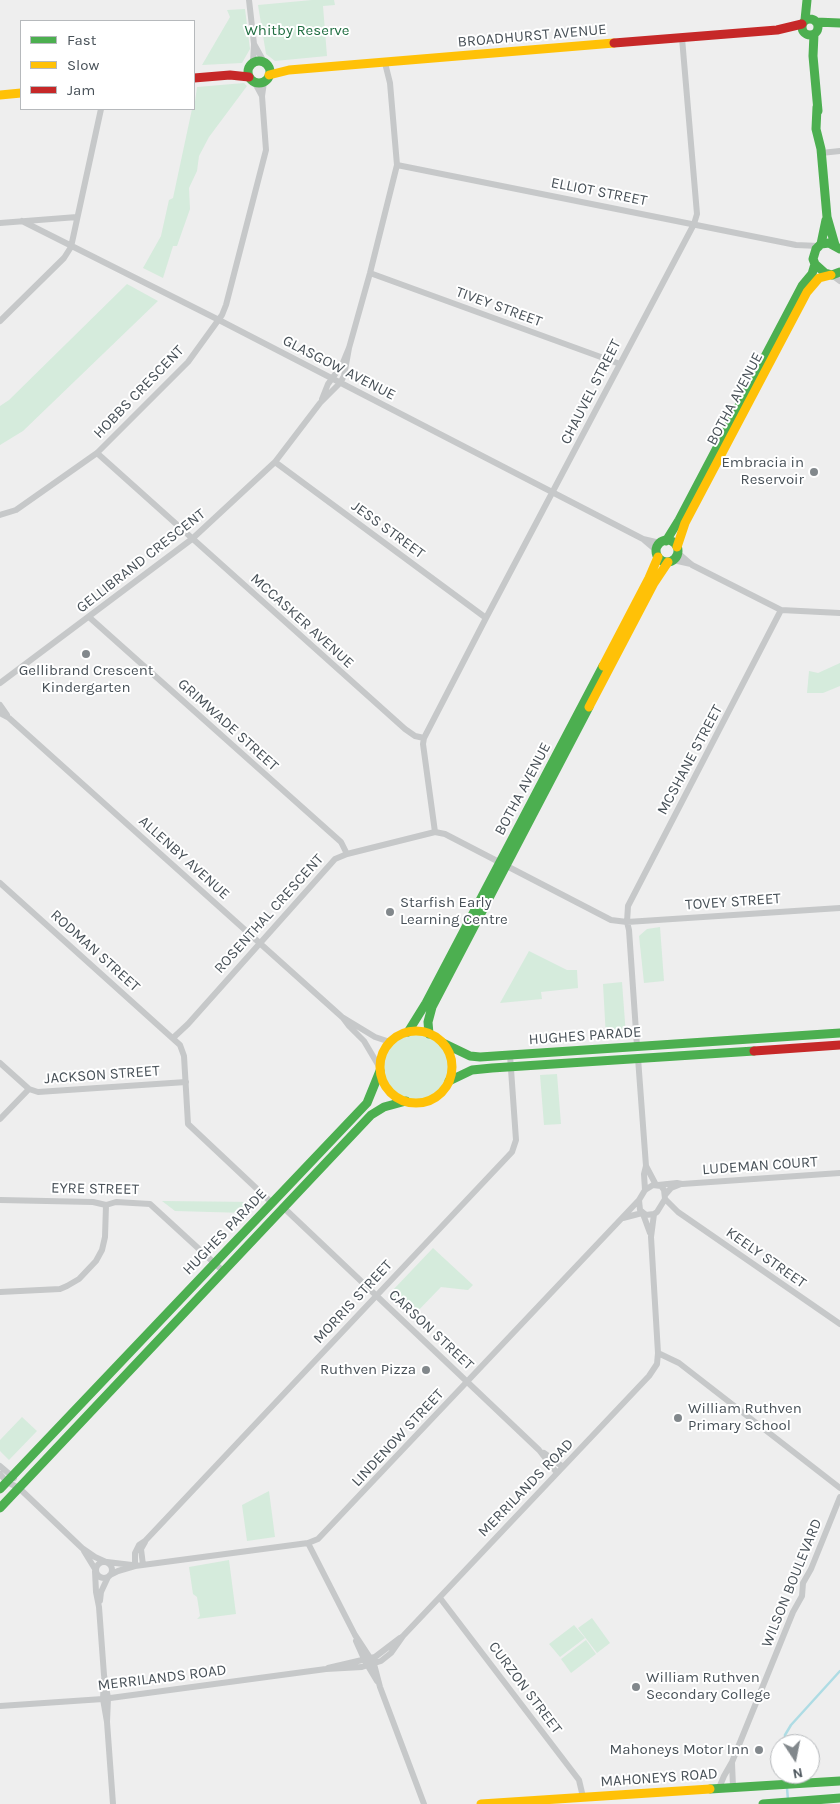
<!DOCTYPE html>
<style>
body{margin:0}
#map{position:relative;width:840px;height:1804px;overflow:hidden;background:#eee;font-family:Karla,sans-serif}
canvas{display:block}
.legend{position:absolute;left:20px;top:20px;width:175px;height:90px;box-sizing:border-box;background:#fff;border:1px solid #b6b9bc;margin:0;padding:6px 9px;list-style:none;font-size:15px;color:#485158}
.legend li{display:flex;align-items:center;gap:10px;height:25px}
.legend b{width:25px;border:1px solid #b6b9bc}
.north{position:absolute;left:770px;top:1734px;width:50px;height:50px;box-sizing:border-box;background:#fff;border:1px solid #b6b9bc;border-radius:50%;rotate:169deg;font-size:14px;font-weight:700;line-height:20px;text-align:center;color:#485158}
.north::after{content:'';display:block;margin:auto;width:18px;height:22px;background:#82888c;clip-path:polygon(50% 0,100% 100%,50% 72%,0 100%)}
</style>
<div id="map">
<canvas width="840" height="1804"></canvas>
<ul class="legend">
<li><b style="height:6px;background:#4caf50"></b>Fast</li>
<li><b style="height:6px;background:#ffc107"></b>Slow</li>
<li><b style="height:6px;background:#c62828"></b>Jam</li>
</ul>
<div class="north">N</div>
</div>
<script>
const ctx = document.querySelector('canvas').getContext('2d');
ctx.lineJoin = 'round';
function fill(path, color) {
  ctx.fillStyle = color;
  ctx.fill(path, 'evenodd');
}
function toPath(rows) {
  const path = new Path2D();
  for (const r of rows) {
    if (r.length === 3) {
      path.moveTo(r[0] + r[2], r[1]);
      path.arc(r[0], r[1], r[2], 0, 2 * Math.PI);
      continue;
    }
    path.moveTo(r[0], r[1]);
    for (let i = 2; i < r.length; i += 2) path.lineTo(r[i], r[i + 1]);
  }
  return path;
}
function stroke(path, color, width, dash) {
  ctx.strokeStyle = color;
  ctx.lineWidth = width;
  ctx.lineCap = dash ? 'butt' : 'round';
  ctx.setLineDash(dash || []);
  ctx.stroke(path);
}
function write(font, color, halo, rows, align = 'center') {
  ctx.font = font + ' Karla,sans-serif';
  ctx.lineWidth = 4;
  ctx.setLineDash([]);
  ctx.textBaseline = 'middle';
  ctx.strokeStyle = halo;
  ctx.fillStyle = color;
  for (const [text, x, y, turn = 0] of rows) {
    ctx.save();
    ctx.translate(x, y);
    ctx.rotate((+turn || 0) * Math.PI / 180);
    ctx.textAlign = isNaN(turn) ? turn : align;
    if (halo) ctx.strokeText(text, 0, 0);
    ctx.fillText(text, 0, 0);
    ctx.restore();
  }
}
fill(toPath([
 [312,0,334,0,335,5,323,6,327,56,275,61,266,54,258,5],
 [245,9,250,49,242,63,202,65,230,17,227,10],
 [244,83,247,86,209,137,199,156,197,171,189,188,190,209,177,246,173,246,163,278,143,268,161,236,169,200,173,198,192,109,194,109,197,87],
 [127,284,158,301,23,431,0,445,0,406,9,400],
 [840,663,840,686,823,693,807,693,809,671,818,673],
 [660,927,664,981,644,983,639,936,647,929],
 [529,951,567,970,577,970,578,988,541,992,542,999,500,1003],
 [622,982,626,1036,606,1038,603,984],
 [416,1067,33],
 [557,1074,561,1124,544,1125,540,1075],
 [162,1201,256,1202,246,1213,175,1211],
 [433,1248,473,1285,468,1290,441,1287,413,1316,392,1297,392,1291],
 [22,1417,37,1431,9,1460,0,1451,0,1440],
 [269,1491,275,1537,247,1541,242,1505],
 [229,1560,236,1614,197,1619,200,1616,197,1597,193,1594,189,1567],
 [592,1618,610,1643,597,1653,578,1628],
 [574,1625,585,1638,560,1657,549,1644],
 [586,1640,596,1654,571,1673,561,1659]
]), '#d5ebdc');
stroke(toPath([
 [785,1744,785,1735,791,1725,840,1671],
 [786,1774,786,1783],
 [787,1788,788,1800]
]), '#aedce4', 2.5);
stroke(toPath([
 [249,0,254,44,264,62],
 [253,63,254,45],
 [255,83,262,96],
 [821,153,840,151],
 [397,165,796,245,819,246],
 [22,221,219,320,643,539,660,543],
 [0,223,77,217],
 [370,273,620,364],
 [832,275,840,281],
 [0,321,64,258,71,247,101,109],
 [322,399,328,384,342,365,349,348,370,273,397,165,390,83,385,63],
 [97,453,405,729,415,736,424,738],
 [275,462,486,618],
 [0,515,16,510,97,453,188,362,222,315,226,305,266,150,262,96,264,82],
 [644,540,657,551],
 [678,553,692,565,781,610,840,613],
 [673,560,691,564],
 [781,610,628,906,627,922,840,908],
 [89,617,341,842,347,854],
 [0,683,192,539,275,462,320,403,340,383,344,376,349,348],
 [0,705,7,715],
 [0,713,9,718,342,1017,375,1037,390,1042],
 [435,832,423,744,424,738,486,618,694,224,697,214,682,38],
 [0,883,180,1045,184,1056,188,1124,272,1203],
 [343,1018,349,1026,364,1041,380,1068],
 [173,1038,188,1024,335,859,347,854,435,832,445,834,611,920,627,922,629,930,637,1046],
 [638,1058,646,1166,644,1174,645,1190],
 [0,1063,29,1089,38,1092,186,1082],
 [0,1119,29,1089],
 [646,1166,656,1185],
 [653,1185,661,1186,664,1190,665,1199,657,1212,654,1214,646,1215,640,1210,639,1200,645,1190,653,1185],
 [658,1185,677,1183,682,1184,840,1173],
 [665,1195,671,1188,681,1184],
 [665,1199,678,1212,840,1324],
 [0,1200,93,1202,106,1205,116,1202,150,1204,223,1271],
 [284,1208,539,1450,557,1473],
 [643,1214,650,1233],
 [654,1214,651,1237,658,1353,679,1363,840,1488],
 [623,1218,642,1213],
 [0,1292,60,1289,67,1286,79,1279,96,1261,102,1250,105,1237,106,1205],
 [544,1453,563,1467],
 [0,1466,14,1478],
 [0,1474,7,1482,19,1488,82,1548,95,1557,106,1562],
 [308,1543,355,1635,374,1664,380,1687,424,1804],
 [84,1551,95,1569],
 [104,1570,8],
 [107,1562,132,1565],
 [143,1565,141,1549,145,1542],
 [135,1566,135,1553,139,1545,145,1541,512,1152,516,1140,510,1055],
 [95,1571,96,1592,99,1607,104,1675,108,1698,107,1722],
 [110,1575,118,1571,135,1566,308,1543,318,1539,639,1200],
 [440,1598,579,1780,583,1797],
 [100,1601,101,1592,108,1577],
 [356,1641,365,1661,377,1681],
 [328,1668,375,1657,400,1638],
 [104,1679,103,1699,107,1722,113,1804],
 [0,1706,103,1699,326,1669,362,1667,381,1661,391,1653,403,1636,649,1376,657,1364,658,1353],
 [732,1763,733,1787],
 [719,1788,724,1776,732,1762,793,1612,802,1596,803,1583,811,1569,840,1497]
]), '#c6c8c9', 6);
stroke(toPath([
 [810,27,8],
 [805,20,807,0],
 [816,22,840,23],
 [814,34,813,56,818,111],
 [259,72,11],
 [817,107,816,129,821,149,827,217,835,245],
 [821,244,826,220],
 [840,249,829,243,821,244,816,249,813,259,815,264,825,273,832,275,840,272],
 [667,551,11],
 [666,541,679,520,802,286,812,274,815,264],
 [408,1032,426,1003,603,666],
 [429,1034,428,1022,432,1007,589,707],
 [443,1043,470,1056,480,1057,840,1033],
 [449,1081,472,1070,492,1068,754,1051],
 [0,1489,367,1103,380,1071],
 [0,1508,371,1115,384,1107,406,1101],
 [710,1789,840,1781],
 [763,1804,840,1798]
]), '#4caf50', 9);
stroke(toPath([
 [269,75,289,70,614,43],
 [0,95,21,93],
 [677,547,685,523,807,292,819,278,831,275],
 [603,666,649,578,658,557],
 [589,707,654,583,668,562],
 [416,1067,36],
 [481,1804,710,1789]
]), '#ffc107', 9);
stroke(toPath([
 [614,43,777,30,802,24],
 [194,78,230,75,249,77],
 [754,1051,840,1045]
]), '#c62828', 9);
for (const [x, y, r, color] of [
 [814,472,5,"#82888c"],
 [86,654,5,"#82888c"],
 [390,912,5,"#82888c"],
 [426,1370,5,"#82888c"],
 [678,1418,5,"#82888c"],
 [636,1687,5,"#82888c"],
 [759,1750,5,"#82888c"]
]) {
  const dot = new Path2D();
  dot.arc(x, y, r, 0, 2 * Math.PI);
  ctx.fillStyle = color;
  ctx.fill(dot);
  stroke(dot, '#fff', 2);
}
write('15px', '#226f43', '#fff', [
 ["Whitby Reserve",297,31]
]);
write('15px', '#485158', '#fff', [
 ["BROADHURST AVENUE",532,36,-5],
 ["ELLIOT STREET",599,192,11],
 ["TIVEY STREET",499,307,20],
 ["GLASGOW AVENUE",339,368,27],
 ["HOBBS CRESCENT",139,392,-46],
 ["CHAUVEL STREET",591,392,-63],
 ["BOTHA AVENUE",735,399,-62],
 ["JESS STREET",388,530,36],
 ["GELLIBRAND CRESCENT",141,561,-38],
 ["MCCASKER AVENUE",302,621,42],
 ["GRIMWADE STREET",228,725,42],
 ["MCSHANE STREET",690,760,-62],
 ["BOTHA AVENUE",523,789,-62],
 ["ALLENBY AVENUE",184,858,42],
 ["TOVEY STREET",733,902,-4],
 ["ROSENTHAL CRESCENT",269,914,-48],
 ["RODMAN STREET",95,951,42],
 ["HUGHES PARADE",585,1036,-4],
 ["JACKSON STREET",102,1075,-4],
 ["LUDEMAN COURT",760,1166,-4],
 ["EYRE STREET",95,1189,1],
 ["HUGHES PARADE",225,1232,-46],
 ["KEELY STREET",766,1258,35],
 ["MORRIS STREET",353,1302,-47],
 ["CARSON STREET",431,1330,43],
 ["LINDENOW STREET",398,1438,-47],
 ["MERRILANDS ROAD",526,1488,-46],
 ["WILSON BOULEVARD",792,1583,-68],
 ["MERRILANDS ROAD",162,1678,-7],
 ["CURZON STREET",525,1688,53],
 ["MAHONEYS ROAD",659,1778,-4]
]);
write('15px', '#485158', '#fff', [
 ["Embracia in",804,463],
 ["Reservoir",804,480],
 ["Gellibrand Crescent",86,671,"center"],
 ["Kindergarten",86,688,"center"],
 ["Starfish Early",400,903,"left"],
 ["Learning Centre",400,920,"left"],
 ["Ruthven Pizza",416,1370],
 ["William Ruthven",688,1409,"left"],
 ["Primary School",688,1426,"left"],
 ["William Ruthven",646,1678,"left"],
 ["Secondary College",646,1695,"left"],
 ["Mahoneys Motor Inn",749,1750]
], 'right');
</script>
